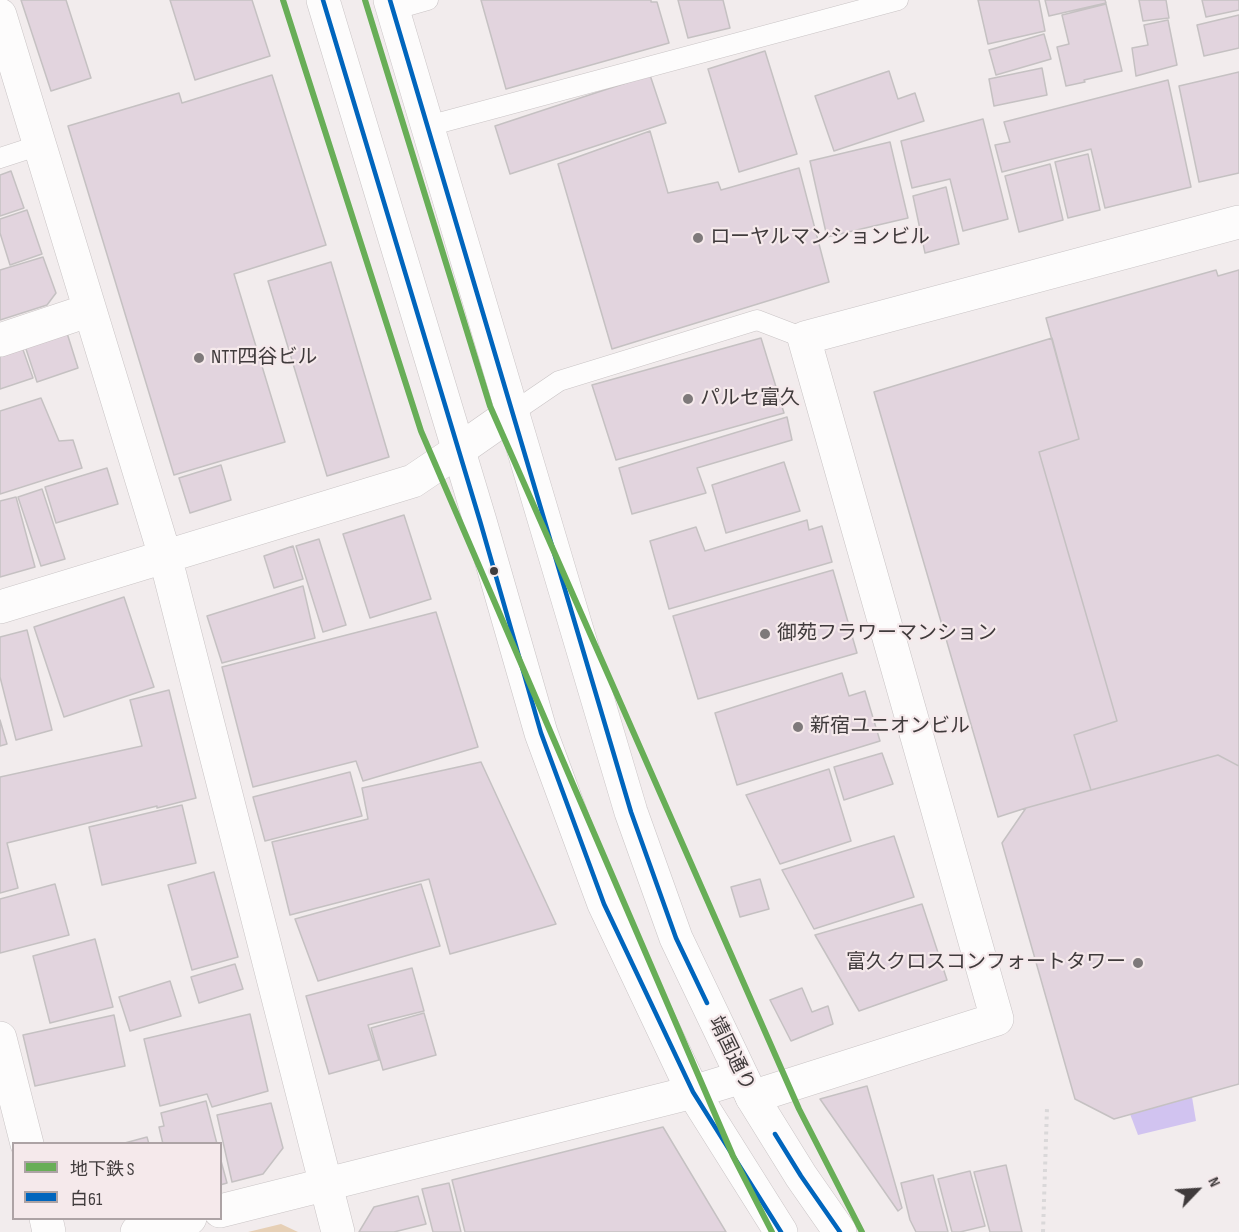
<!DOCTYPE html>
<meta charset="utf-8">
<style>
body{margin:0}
#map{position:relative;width:1239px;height:1232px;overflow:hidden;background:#f2eced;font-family:"Sofia Sans Condensed","Noto Sans JP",sans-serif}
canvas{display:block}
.legend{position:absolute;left:12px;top:1142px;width:210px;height:78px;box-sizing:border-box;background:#f5e9eb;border:2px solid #ada3a5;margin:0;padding:8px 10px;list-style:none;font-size:18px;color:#403b3c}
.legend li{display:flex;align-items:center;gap:12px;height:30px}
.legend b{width:30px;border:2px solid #ada3a5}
.north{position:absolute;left:1167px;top:1160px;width:60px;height:60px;-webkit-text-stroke:4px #f5e9eb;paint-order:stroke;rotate:65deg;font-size:16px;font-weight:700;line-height:24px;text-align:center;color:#403b3c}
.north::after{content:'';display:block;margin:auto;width:21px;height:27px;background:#403b3c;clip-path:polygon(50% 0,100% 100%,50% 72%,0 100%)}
</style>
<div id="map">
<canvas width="1239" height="1232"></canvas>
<ul class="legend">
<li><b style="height:8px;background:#68ae57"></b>地下鉄 S</li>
<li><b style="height:8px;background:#0065bd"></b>白61</li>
</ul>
<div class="north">N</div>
</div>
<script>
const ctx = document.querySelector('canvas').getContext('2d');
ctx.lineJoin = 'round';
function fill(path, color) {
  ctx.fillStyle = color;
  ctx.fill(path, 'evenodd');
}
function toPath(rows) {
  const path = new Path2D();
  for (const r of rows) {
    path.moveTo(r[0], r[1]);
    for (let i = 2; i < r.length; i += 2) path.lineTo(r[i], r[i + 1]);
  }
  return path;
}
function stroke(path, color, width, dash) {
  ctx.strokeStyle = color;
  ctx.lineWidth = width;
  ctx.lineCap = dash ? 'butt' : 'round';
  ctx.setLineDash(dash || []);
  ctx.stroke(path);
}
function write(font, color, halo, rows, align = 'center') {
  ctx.font = font + ' "Sofia Sans Condensed","Noto Sans JP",sans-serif';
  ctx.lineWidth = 4.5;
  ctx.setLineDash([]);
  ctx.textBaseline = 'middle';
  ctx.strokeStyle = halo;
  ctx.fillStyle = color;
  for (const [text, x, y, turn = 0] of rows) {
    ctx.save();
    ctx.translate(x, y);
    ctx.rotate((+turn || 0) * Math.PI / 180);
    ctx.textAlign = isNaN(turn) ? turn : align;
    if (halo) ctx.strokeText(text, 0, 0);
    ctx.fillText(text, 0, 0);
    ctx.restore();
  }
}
fill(toPath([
 [281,1224,298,1232,248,1232]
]), '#e6cfb5');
fill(toPath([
 [1192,1097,1196,1121,1138,1135,1130,1114]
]), '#d1c3f0');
const building = toPath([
 [21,0,66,0,91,78,51,91,21,0],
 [170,0,252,0,270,56,195,80,170,0],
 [481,0,651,0,651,2,657,2,669,43,506,89,481,0],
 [678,0,723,0,730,28,688,38,678,0],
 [978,0,1039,0,1045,31,988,44,978,0],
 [1045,0,1105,0,1106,3,1049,16,1045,0],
 [1139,0,1166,0,1169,18,1143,21,1139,0],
 [1202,0,1239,0,1239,10,1206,17,1202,0],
 [1106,4,1122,71,1084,80,1085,82,1066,86,1057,47,1069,44,1062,15,1106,4],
 [1239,15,1239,48,1204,56,1197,25,1239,15],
 [1168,20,1177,65,1136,76,1132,48,1148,45,1144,25,1168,20],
 [1044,34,1051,59,996,75,989,50,1044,34],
 [765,51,797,154,739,172,708,69,765,51],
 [1042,68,1047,95,994,106,989,79,1042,68],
 [889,71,898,99,915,93,924,121,834,151,815,96,889,71],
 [1239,72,1239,173,1199,182,1179,86,1239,72],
 [272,75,326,245,234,274,285,442,174,475,68,126,179,93,182,103,272,75],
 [650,75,666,123,510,174,495,126,650,75],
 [1168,80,1191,187,1105,208,1091,149,1002,172,995,145,1010,142,1004,122,1168,80],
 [983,119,1008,219,963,231,950,179,912,188,901,141,983,119],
 [650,131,668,193,718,182,721,190,799,168,829,282,612,349,558,164,650,131],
 [890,142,908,218,827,237,810,161,890,142],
 [1088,154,1100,210,1068,218,1055,162,1088,154],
 [1050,164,1063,220,1019,232,1005,176,1050,164],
 [11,171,24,208,0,216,0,175,11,171],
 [946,187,959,244,925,253,913,196,946,187],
 [27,210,42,254,10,265,0,233,0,219,27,210],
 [43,257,56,293,47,305,0,320,0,270,43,257],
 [331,262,389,457,327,476,268,281,331,262],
 [1216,270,1218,276,1239,270,1239,766,1218,755,1091,790,1074,735,1117,721,1039,452,1079,439,1046,318,1216,270],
 [67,333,78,368,37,382,25,346,67,333],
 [761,338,784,413,616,460,592,385,761,338],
 [1052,338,1079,439,1039,452,1117,721,1074,735,1091,790,1026,808,998,817,874,392,1052,338],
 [21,344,33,378,0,389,0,351,21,344],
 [41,398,59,441,73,440,82,468,0,494,0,411,41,398],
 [787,417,792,440,697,468,706,493,632,514,619,468,787,417],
 [784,462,800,511,726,533,712,485,784,462],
 [221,465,231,500,190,513,179,478,221,465],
 [107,468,118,504,56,523,45,487,107,468],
 [42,489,65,559,41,566,18,497,42,489],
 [16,497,35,567,0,577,0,501,16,497],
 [404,515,431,599,370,618,343,534,404,515],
 [807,520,809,530,822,526,832,562,669,609,650,541,696,527,705,551,807,520],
 [319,539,346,625,323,632,296,546,319,539],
 [293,546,303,579,274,588,264,556,293,546],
 [833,570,857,653,698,699,673,616,833,570],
 [303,586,315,638,222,663,207,616,303,586],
 [124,597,154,687,64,717,34,627,124,597],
 [436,612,478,747,363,781,356,761,253,787,222,667,436,612],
 [27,630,52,730,16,740,0,677,0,637,27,630],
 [842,673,849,696,865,691,880,741,737,785,715,713,842,673],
 [169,690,196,798,157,808,157,806,7,843,18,888,0,893,0,777,142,746,130,700,169,690],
 [0,720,7,744,0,746,0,720],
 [882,753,893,784,844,800,834,767,882,753],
 [1218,755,1239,766,1239,1084,1114,1119,1075,1099,1002,843,1026,808,1218,755],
 [481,762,556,924,450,954,429,879,290,915,272,842,368,819,362,788,481,762],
 [829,769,851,841,780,864,746,795,829,769],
 [350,772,362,816,265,841,253,797,350,772],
 [182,805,196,863,102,885,89,827,182,805],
 [894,836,914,897,814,929,782,870,894,836],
 [214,872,238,957,192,970,168,885,214,872],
 [760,879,769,909,740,917,731,887,760,879],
 [55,884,69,935,0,953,0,899,55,884],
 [421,884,440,946,318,981,295,919,421,884],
 [922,904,947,980,859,1011,815,935,922,904],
 [95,939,113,1007,50,1023,33,956,95,939],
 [235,964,243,989,199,1003,191,977,235,964],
 [412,968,424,1011,368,1025,379,1060,329,1074,306,996,412,968],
 [170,981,181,1016,130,1031,119,997,170,981],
 [802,988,812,1012,828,1006,833,1024,791,1041,770,1000,802,988],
 [424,1013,436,1055,383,1070,371,1028,424,1013],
 [250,1014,268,1091,212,1107,207,1094,160,1106,144,1039,250,1014],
 [114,1015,125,1066,35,1086,23,1035,114,1015],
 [867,1086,902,1208,898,1211,820,1099,867,1086],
 [206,1101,217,1144,163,1144,159,1127,164,1126,161,1113,206,1101],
 [271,1103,283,1148,263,1174,232,1182,217,1115,271,1103],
 [663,1127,726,1232,465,1232,452,1180,663,1127],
 [147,1137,149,1144,121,1144,147,1137],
 [220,1157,227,1183,220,1185,220,1157],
 [1006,1165,1022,1232,990,1232,974,1172,1006,1165],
 [970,1171,985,1226,960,1232,952,1232,938,1179,970,1171],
 [933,1175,948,1232,916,1232,910,1220,901,1183,933,1175],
 [449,1183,461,1232,433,1232,422,1189,449,1183],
 [418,1196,426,1224,394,1232,359,1232,374,1207,418,1196]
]);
fill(building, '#e2d4de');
stroke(building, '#c5c1c2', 1.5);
const service = toPath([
 [393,10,428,0],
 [428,126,898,0],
 [0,158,40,145],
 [512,413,559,381,757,320,804,338]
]);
const minor = toPath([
 [0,15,165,556,338,1232],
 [0,340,90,310],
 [0,607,413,481,459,450],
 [0,1038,27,1144],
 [752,1097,997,1019,804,338,1239,222],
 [220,1211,693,1092,742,1077],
 [46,1218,49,1232],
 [137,1232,190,1218]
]);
const primary = toPath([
 [323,0,480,521,541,733,604,904,693,1092,781,1232],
 [390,0,631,812,676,938,752,1097,801,1176,840,1232],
 [459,450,512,413]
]);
stroke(service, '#c9c4c5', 21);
stroke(minor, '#c9c4c5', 34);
stroke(primary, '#c9c4c5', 34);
stroke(toPath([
 [1043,1232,1047,1108]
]), '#dad8d9', 4, [3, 4.5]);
stroke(service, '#fdfcfc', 20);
stroke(minor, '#fdfcfc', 33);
stroke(primary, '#fdfcfc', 33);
stroke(toPath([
 [323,0,480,521,541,733,604,904,693,1092,781,1232],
 [390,0,631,812,676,938,707,1003],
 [775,1134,801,1176,840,1232]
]), '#0065bd', 4.5);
stroke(toPath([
 [283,0,421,431,733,1156,772,1232],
 [365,0,490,406,799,1109,862,1232]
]), '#68ae57', 6);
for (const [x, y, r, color] of [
 [698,238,6,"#7e797a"],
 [199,358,6,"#7e797a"],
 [688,399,6,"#7e797a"],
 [494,571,5,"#403b3c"],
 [765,634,6,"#7e797a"],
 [798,727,6,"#7e797a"],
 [1138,963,6,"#7e797a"]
]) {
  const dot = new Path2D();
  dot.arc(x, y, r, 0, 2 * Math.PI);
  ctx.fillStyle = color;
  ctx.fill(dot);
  stroke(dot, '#f5e9eb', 2);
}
write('20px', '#403b3c', '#f5e9eb', [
 ["ローヤルマンションビル",710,238],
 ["NTT四谷ビル",211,358],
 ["パルセ富久",700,399],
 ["御苑フラワーマンション",777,634],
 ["新宿ユニオンビル",810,727],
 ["富久クロスコンフォートタワー",1126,963,"right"]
], 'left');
write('20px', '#403b3c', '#f5e9eb', [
 ["靖国通り",731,1054,64]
]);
</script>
